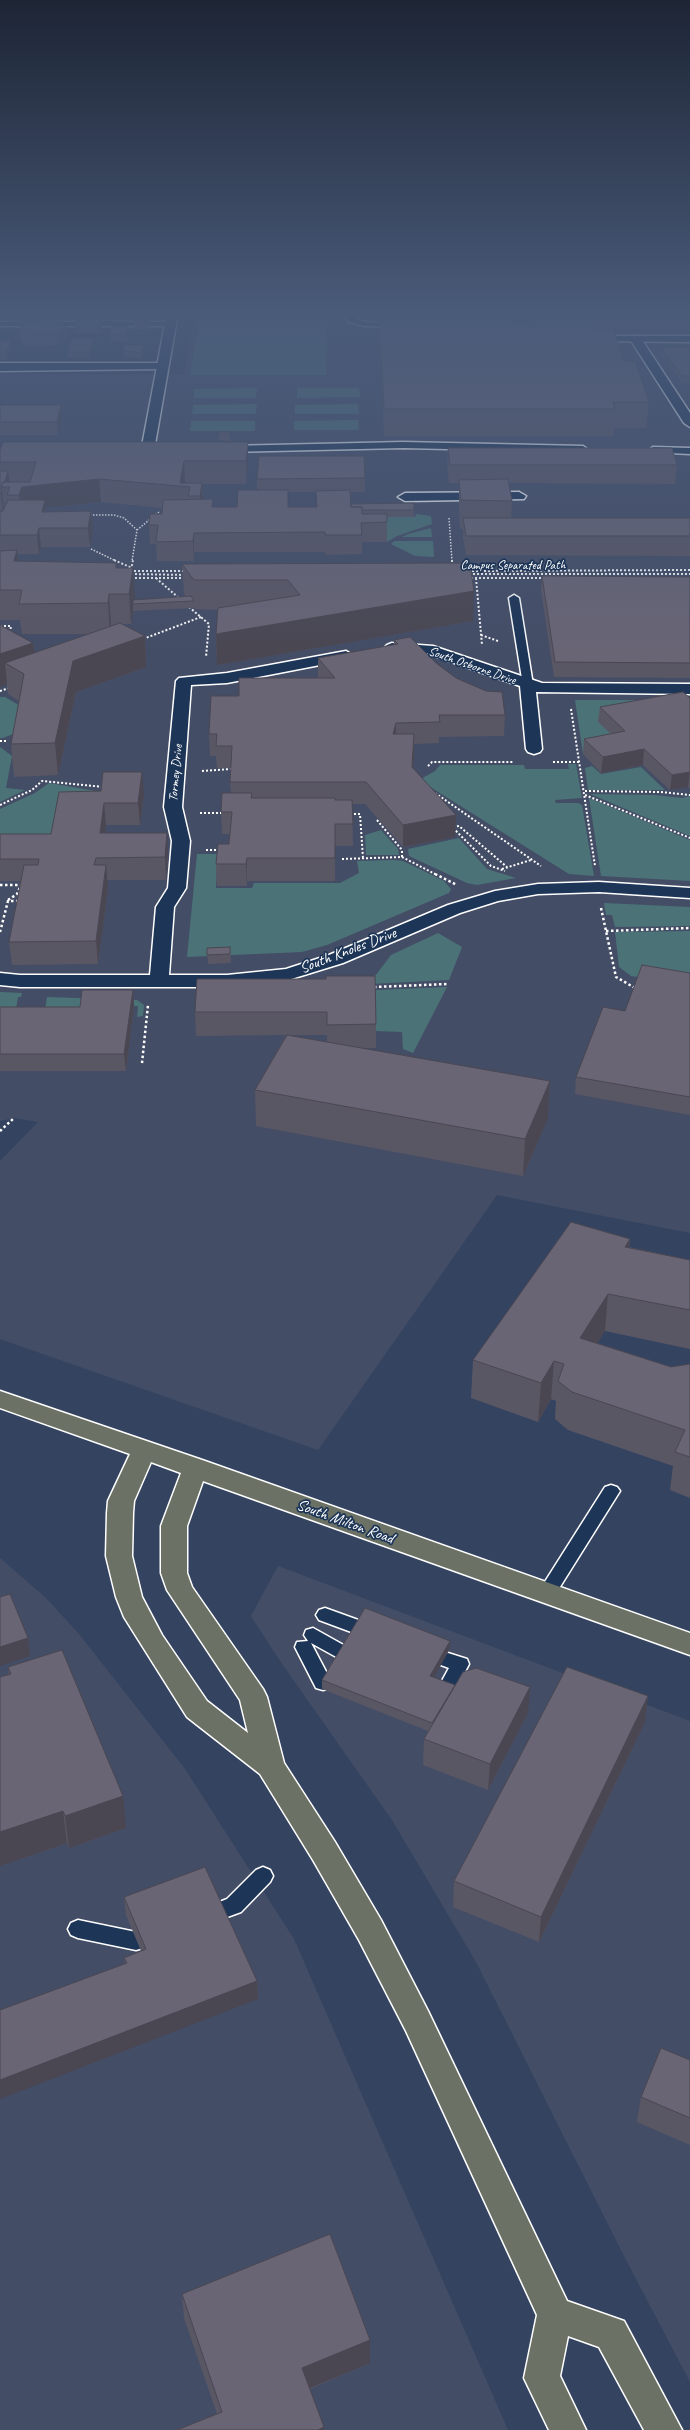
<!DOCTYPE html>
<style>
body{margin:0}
canvas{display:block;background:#344360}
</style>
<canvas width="690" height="2430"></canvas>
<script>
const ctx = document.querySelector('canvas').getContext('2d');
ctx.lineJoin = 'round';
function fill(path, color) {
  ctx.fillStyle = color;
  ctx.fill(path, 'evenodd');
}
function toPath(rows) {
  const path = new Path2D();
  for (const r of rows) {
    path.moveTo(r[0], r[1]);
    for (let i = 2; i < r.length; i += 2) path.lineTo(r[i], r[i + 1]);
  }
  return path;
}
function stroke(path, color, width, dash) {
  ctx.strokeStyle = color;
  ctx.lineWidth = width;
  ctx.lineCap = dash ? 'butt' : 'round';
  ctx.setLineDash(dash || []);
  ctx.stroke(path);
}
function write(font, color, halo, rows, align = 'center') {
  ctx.font = font + ' Caveat,sans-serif';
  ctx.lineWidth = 3.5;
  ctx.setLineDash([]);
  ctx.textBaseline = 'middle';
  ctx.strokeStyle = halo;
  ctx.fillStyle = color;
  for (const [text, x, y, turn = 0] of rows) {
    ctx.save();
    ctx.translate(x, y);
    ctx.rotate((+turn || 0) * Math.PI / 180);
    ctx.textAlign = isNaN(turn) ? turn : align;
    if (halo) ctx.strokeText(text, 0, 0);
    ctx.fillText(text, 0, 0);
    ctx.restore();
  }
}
fill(toPath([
 [195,313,690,313,690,1233,497,1195,318,1450,0,1339,0,1161,38,1122,14,1118,0,1121,0,374,184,374],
 [0,1558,45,1597,79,1634,185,1769,294,1939,508,2430,0,2430],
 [278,1566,690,1721,690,2382,624,2256,476,1962,392,1820,280,1661,251,1616]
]), '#444d66');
fill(toPath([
 [200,313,327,313,326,375,190,375],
 [257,388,256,398,194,398,194,389],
 [297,388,359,388,360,397,297,398],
 [257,404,256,414,192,414,193,405],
 [358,404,359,414,295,414,295,405],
 [358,420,359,430,294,430,294,421],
 [191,421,255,421,255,431,190,431],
 [416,514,431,516,432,524,397,536,387,542,386,533,353,517,415,517],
 [431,528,432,537,402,537,408,534],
 [394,541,433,541,434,557,415,556,391,544],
 [0,697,5,697,22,707,18,732,3,738,0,738],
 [575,700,636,700,650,713,624,747,583,754],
 [0,747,12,756,6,788,25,790,0,802],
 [568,764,576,764,582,798,555,800,556,803,578,803,582,805,594,876,569,874,419,780,435,771,440,765,524,765,525,769,569,769],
 [592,766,601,774,641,767,665,790,588,790,585,768],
 [49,783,96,791,94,806,52,855,0,855,0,809,35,793],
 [590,794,655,795,682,798,690,796,690,836],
 [589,798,690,840,690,881,601,876],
 [381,830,398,849,399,855,366,855,365,835],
 [459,838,487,869,516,878,477,885,467,883,409,856,408,849],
 [197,854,228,854,217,866,216,888,252,888,254,883,340,883,359,873,357,861,395,860,403,861,444,881,451,889,449,893,327,945,302,952,187,957],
 [604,903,690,907,690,926,615,927,612,915,606,915],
 [690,931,690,984,631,976,619,967,615,932],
 [438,933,462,947,449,980,369,984,391,955],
 [447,987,413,1053,403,1049,402,1032,376,1031,329,992],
 [0,992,22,993,21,997,18,997,14,1021,0,1022],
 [47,997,137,1000,144,1005,143,1016,137,1017,138,1006,83,1006,43,1022]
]), '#4b7377');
const service = toPath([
 [343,313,350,313,355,318,365,322,399,323,403,325,399,327,364,326,349,322,343,313],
 [0,322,171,322,175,324,171,326,0,326,0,322],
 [403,442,583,446,587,449,583,452,403,448,227,452,223,449,227,446,403,442],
 [653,447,690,448,690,454,650,452,649,450,653,447],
 [514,595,519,598,533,685,528,688,523,685,509,598,514,595],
 [611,1485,617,1487,620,1491,553,1598,547,1600,541,1598,538,1593,541,1588,605,1487,611,1485],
 [325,1608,361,1621,363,1626,361,1631,354,1633,319,1620,316,1615,319,1610,325,1608],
 [313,1628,347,1647,349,1652,347,1657,340,1659,311,1643,332,1683,330,1688,323,1690,316,1688,295,1647,297,1642,308,1641,304,1635,306,1630,313,1628],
 [448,1653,467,1659,469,1664,453,1695,446,1698,439,1695,437,1690,449,1668,441,1665,439,1660,441,1655,448,1653],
 [263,1867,270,1870,273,1876,270,1882,241,1912,219,1920,212,1917,209,1911,212,1905,227,1899,256,1870,263,1867],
 [78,1920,136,1932,143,1934,147,1941,143,1948,136,1950,78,1938,71,1935,68,1929,71,1923,78,1920]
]);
const minor = toPath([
 [636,336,640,337,690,413,690,427,684,423,630,339,636,336],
 [0,363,162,363,168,366,162,369,0,371,0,363],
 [519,492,526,496,524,499,405,501,398,497,405,493,519,492],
 [392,643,433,646,542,683,690,684,690,694,536,692,542,749,540,752,534,754,528,752,526,749,520,686,426,653,387,651,384,648,387,645,392,643],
 [346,651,354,656,351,659,227,683,191,685,182,807,190,841,186,888,174,907,169,975,227,975,286,969,329,955,448,905,495,891,538,884,599,882,690,888,690,898,599,892,538,894,498,901,460,913,343,963,288,980,227,987,20,987,0,985,0,973,20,975,150,975,156,907,168,888,172,841,164,807,176,681,179,678,227,673,346,651]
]);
const tertiary = toPath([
 [167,313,178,313,154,450,148,454,122,453,120,450,122,447,142,446,167,313],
 [405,313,423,313,448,323,442,326,405,313],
 [587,336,690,336,690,342,583,341,581,339,587,336]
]);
const primary = toPath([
 [0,1391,205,1461,690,1633,690,1655,203,1481,187,1526,187,1573,192,1587,263,1689,267,1697,284,1763,335,1842,381,1920,428,2011,567,2301,624,2321,682,2430,644,2430,599,2347,568,2336,560,2376,586,2430,549,2430,524,2378,537,2315,406,2031,359,1940,313,1860,260,1774,187,1717,124,1617,116,1597,106,1556,107,1513,108,1501,130,1454,0,1408,0,1391],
 [151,1462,181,1473,161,1526,161,1573,167,1590,240,1700,248,1733,207,1701,162,1635,142,1597,132,1556,133,1513,134,1501,151,1462]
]);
stroke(service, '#fff', 3);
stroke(minor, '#fff', 3);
stroke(tertiary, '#fff', 3);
stroke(primary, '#fff', 3);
stroke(toPath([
 [90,515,114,515,124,518,137,530,132,561],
 [449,518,452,561],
 [137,530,159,512],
 [91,549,116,561]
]), '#fff', 1.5, [1.5, 1.5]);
stroke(toPath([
 [114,560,132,568],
 [452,560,452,567],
 [131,570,133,560],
 [130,571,185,571],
 [468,571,690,570],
 [131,574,186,575],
 [469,574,690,574],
 [131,578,186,578],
 [156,578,180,599],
 [471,578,544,578],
 [476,578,482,645],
 [189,607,209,624,206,657],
 [0,626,11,626,10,633],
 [481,635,498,641],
 [143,639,201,617],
 [0,691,9,688],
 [571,709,595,866],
 [0,741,8,741],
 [553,762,579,762],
 [428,766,432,762,514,762],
 [202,771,231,769],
 [585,791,661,792,690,795],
 [435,793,541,866],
 [585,795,690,838],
 [0,805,32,790,42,781,104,787],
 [200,813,223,813],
 [350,814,360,814,363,858],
 [377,820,402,850,402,857],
 [453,827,459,826,507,867],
 [453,828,491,866,505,871],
 [206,850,221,850],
 [342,859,402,857,437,875],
 [502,869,531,860]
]), '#fff', 2, [2, 2]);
stroke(toPath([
 [435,874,457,885],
 [0,885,23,885],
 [8,900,17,894,21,885],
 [601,908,616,977,635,988],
 [606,931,690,928],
 [0,932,8,901,19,901],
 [374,987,448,984],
 [142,1063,148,1005],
 [0,1131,14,1118]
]), '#fff', 2.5, [2.5, 2.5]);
fill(service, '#1d3557');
fill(minor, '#1d3557');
fill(tertiary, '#1d3557');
fill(primary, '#6b7165');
fill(toPath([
 [12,313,45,313,44,316,39,316,38,321,51,320,67,339,58,345,31,346,21,342,20,327,27,323,12,323],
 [96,313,115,313,115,314,113,322,97,322],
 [118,313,151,313,149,319,118,318],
 [503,313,690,313,690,329,614,329,623,361,649,402,646,428,614,428,613,436,384,436,379,340,379,315,496,319,513,326,534,326,531,316,504,317],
 [149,320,148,329,135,329,134,323],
 [93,323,102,323,102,329,101,333,75,333,75,327],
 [128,332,127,341,111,341,110,335],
 [93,339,93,346,89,358,69,358,68,352],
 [0,341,11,347,6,360,0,360],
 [690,347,690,383,682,383,661,355,662,348],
 [123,351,143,351,142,359,124,357],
 [0,405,62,418,58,435,0,435],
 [230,432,230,441,219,440,219,434],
 [248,442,248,465,246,484,202,484,203,499,213,507,237,507,257,490,257,479,365,478,365,492,351,492,351,504,414,510,414,517,387,517,387,542,362,542,362,554,326,555,325,552,194,552,194,561,157,561,156,544,150,544,149,525,162,514,162,508,101,502,45,508,46,512,91,511,93,530,90,547,41,547,39,554,17,554,18,562,116,563,117,568,135,598,135,600,186,596,184,594,182,564,470,563,473,621,217,665,216,634,218,610,195,609,194,608,133,611,131,624,122,624,145,636,146,667,76,692,58,775,14,777,11,744,19,701,8,694,0,625,33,643,34,653,88,634,22,634,20,620,0,620,0,462],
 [288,492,316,492,317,507,288,507],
 [448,448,677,465,675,484,509,483,512,501,511,518,690,518,690,556,466,555,463,537,463,529,460,529,459,508,459,483,449,483,447,466],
 [542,576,690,577,690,678,554,677,541,590],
 [394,640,436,663,505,715,504,736,439,737,439,743,414,744,413,768,455,837,403,847,365,804,352,804,353,846,335,846,335,881,247,881,247,886,217,886,216,864,229,844,230,834,222,834,221,812,231,793,230,782,231,768,217,768,216,756,210,756,209,734,239,696,318,678,318,658,394,645],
 [690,698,690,789,688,787,670,790,643,765,601,773,583,754,584,739,611,734,598,722,600,707],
 [59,792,144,794,140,825,106,825,105,833,168,855,166,880,107,880,108,888,98,964,12,965,9,942,21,881,0,881,0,834,51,834],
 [230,947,231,963,208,964,207,948],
 [690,973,690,1115,575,1094,576,1077,625,1011],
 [197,979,376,1024,376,1048,362,1048,550,1081,548,1118,523,1176,256,1126,255,1090,286,1035,196,1036,195,1012],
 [290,1035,327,1035,327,1042],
 [133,990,134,1006,126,1071,0,1071,0,1007,80,1007],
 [630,1239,629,1247,690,1260,690,1349,605,1331,597,1343,671,1367,690,1364,690,1498,670,1490,673,1466,568,1430,555,1419,556,1401,551,1399,538,1422,471,1398,473,1360],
 [449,1650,434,1677,528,1713,488,1790,423,1765,424,1739,428,1731,322,1689,322,1680],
 [8,1667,126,1828,69,1848,67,1843,0,1866,0,1677,9,1674],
 [645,1722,539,1942,453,1907,454,1881],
 [124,1897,257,1981,258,1999,125,1963,124,1958,141,1951,126,1915],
 [690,2060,690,2145,637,2122,641,2097],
 [182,2294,370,2363,310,2389,324,2427,324,2430,177,2430,217,2414,184,2318]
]), '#5a5765');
fill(toPath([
 [38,313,39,313,39,318,38,323,37,317],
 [112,313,115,313,115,314,113,322],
 [102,323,102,329,101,333,101,327],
 [128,326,128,332,127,341,126,335],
 [66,327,67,339,58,345,57,333],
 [93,339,93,346,89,358,89,352],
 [11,341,11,347,6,360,5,353],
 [143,345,143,351,142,359,141,353],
 [61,405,62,418,58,435,57,422],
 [248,442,248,465,246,484,246,461],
 [184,461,185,484,180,483],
 [8,471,10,487,4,487],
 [99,479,101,502,45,508,46,519,21,518,19,495,22,487],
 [202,483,203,506,201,519,200,496],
 [2,492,4,510,3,513,1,494],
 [91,511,93,530,90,547,88,528],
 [39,528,41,547,39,554,37,535],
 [194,533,194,561,193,541],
 [17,550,20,580,17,591,14,561],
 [133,568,135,598,134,604,133,604,133,611,131,624,129,594],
 [474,591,473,621,217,665,216,634],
 [109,594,111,624,110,634,108,603],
 [145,636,146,667,76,692,58,775,55,743,73,661],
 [33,643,36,674,24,674,5,663,7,684,0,687,0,654],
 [396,723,396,744,393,734],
 [414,734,414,755,412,788,412,767],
 [644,749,643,765,601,773,603,757],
 [690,771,688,787,670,790,672,775],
 [142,772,144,794,140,825,138,803],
 [104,803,106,825,102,856,100,833],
 [456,815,455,837,403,847,403,825],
 [167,833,168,855,166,880,165,857],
 [247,858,247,886,246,864],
 [106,865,108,888,98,964,96,941],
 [133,990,134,1006,126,1071,124,1054],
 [550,1081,548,1118,523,1176,525,1139],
 [630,1239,626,1276,625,1247],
 [608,1294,605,1331,576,1376,580,1338],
 [554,1361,551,1399,538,1422,541,1383],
 [28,1638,30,1656,0,1666,0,1647],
 [450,1641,449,1650,430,1685,430,1676],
 [530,1687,528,1713,488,1790,490,1764],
 [648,1696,645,1722,539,1942,541,1917],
 [123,1796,126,1828,69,1848,65,1816],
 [63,1811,67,1843,0,1866,0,1832],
 [257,1981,258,1999,0,2099,0,2080],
 [370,2340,370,2363,303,2391,302,2368],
 [324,2427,324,2430,318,2430]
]), '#4a4752');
const building = toPath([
 [12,313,38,313,37,317,12,317,12,313],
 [379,315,496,315,496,319,512,319,513,326,592,326,593,329,614,329,623,361,635,361,649,402,613,402,615,409,384,409,379,315],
 [51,320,61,322,66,327,57,333,30,334,20,330,20,327,29,322,51,320],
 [77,320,93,320,92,323,102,323,101,327,75,327,77,320],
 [135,320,149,320,148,323,134,323,135,320],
 [112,326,128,326,126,335,110,335,112,326],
 [72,339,93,339,89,352,68,352,72,339],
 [0,341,11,341,5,353,0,353,0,341],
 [124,345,143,345,141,353,123,351,124,345],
 [690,347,690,376,682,376,662,348,690,347],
 [0,405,61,405,57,422,0,422,0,405],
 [219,432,230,432,230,434,219,434,219,432],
 [3,442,248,442,246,461,184,461,180,483,202,483,200,496,188,496,190,487,99,479,22,487,19,495,7,495,10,487,1,487,3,482,30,482,36,462,0,462,0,450,3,442],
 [448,448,672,448,677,465,450,465,448,448],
 [259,456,364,456,365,478,257,479,259,456],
 [0,471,8,471,5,482,3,482,1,487,2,492,1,494,0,494,0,471],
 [508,479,512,501,461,500,459,480,508,479],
 [238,490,288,490,288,507,317,507,316,491,350,490,351,507,362,507,362,514,387,514,387,522,361,523,362,535,325,535,325,532,194,533,193,541,156,542,158,525,149,525,150,514,162,514,163,500,213,499,212,507,237,507,238,490],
 [8,500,45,500,42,512,91,511,88,528,39,528,37,535,0,535,0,511,3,511,8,500],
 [414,503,414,510,362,510,362,507,351,507,351,504,414,503],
 [463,518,690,518,690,536,466,536,463,518],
 [17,550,14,561,116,563,116,568,133,568,129,594,109,594,108,603,19,604,22,590,0,590,0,551,17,550],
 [470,563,474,591,216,634,218,608,300,595,288,580,194,580,182,564,470,563],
 [542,576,690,577,690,663,555,662,542,576],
 [191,596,194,601,133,604,133,600,191,596],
 [120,623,145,636,73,661,55,743,11,744,24,674,5,663,120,623],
 [0,625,33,643,0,654,0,625],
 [410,637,436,663,456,678,486,691,502,692,505,715,439,715,440,722,396,723,393,734,414,734,412,767,456,815,403,825,366,782,230,782,232,746,216,746,217,734,209,734,211,696,239,696,239,678,335,678,318,658,398,644,394,640,410,637],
 [683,692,690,698,690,772,672,775,644,749,603,757,584,739,625,731,600,707,683,692],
 [103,772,142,772,138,803,104,803,100,833,167,833,165,857,96,858,94,865,106,865,96,941,9,942,24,865,38,865,39,859,0,859,0,834,51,834,59,792,101,791,103,772],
 [222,793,252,793,251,798,335,798,335,800,352,800,353,824,335,824,335,858,247,858,246,864,216,864,218,844,229,844,232,812,221,812,222,793],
 [230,947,230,954,207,955,207,948,230,947],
 [642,965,690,973,690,1097,576,1077,603,1007,625,1011,642,965],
 [326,976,375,976,376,1024,327,1025,327,1012,195,1012,197,979,326,979,326,976],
 [82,990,133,990,124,1054,0,1054,0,1007,80,1007,82,990],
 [287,1035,550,1081,525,1139,255,1090,287,1035],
 [571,1222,630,1239,625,1247,690,1260,690,1310,608,1294,580,1338,671,1367,690,1364,690,1457,675,1452,685,1430,572,1392,558,1381,564,1364,554,1361,541,1383,473,1360,571,1222],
 [10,1594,28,1638,0,1647,0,1597,10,1594],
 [365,1608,450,1641,430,1676,455,1685,432,1723,322,1680,365,1608],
 [62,1650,123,1796,65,1816,63,1811,0,1832,0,1677,11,1674,8,1667,62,1650],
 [567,1667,648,1696,541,1917,454,1881,567,1667],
 [476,1668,530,1687,490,1764,424,1739,463,1672,476,1668],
 [205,1867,257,1981,0,2080,0,2010,127,1963,124,1958,146,1949,124,1897,205,1867],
 [661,2048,690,2060,690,2118,641,2097,661,2048],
 [330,2234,370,2340,302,2368,324,2427,318,2430,177,2430,222,2412,182,2294,330,2234]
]);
fill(building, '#696575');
stroke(building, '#4a4752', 1);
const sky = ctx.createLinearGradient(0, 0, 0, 654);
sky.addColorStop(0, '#1d2535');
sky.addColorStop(0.48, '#4a5b7a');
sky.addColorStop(1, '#4a5b7a00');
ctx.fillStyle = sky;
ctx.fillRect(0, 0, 690, 654);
write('13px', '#fff', '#1d3557', [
 ["Campus Separated Path",513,566],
 ["South Osborne Drive",472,666,19],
 ["Tormey Drive",176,773,-85]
]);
write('16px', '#fff', '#1d3557', [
 ["South Knoles Drive",348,951,-21],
 ["South Milton Road",345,1522,20]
]);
</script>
